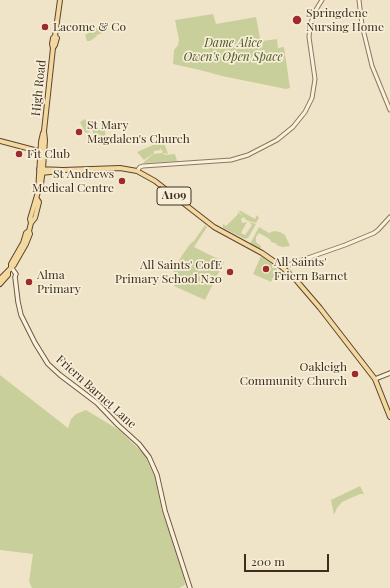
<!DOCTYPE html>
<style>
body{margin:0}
#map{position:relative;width:390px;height:588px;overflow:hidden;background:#f0e4c8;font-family:"Playfair Display",serif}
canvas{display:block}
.scale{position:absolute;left:244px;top:554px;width:85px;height:18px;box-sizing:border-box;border:2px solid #3d2e20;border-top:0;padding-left:5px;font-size:12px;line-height:14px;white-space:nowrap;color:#3d2e20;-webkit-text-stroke:3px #f7eed8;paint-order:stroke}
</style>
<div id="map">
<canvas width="390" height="588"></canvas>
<div class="scale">200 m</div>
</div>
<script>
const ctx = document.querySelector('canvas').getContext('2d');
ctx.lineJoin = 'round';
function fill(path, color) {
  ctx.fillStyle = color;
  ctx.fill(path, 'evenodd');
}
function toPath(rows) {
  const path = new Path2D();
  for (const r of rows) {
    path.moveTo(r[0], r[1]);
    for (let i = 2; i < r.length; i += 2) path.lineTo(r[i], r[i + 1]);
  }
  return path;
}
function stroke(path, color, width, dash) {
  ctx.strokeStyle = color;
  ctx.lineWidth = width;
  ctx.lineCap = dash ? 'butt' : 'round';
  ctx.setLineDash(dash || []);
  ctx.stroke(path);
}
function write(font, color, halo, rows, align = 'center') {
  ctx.font = font + ' "Playfair Display",serif';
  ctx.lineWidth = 3.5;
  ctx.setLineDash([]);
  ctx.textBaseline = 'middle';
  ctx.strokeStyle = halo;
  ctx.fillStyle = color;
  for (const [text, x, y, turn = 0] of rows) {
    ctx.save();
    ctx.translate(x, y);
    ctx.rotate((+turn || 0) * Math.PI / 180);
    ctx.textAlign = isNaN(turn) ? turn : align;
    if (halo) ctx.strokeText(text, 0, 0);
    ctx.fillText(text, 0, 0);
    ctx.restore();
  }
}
fill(toPath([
 [213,14,216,24,256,17,262,48,262,41,277,39,278,48,284,47,290,88,286,89,222,76,204,71,173,64,174,50,178,45,179,40,175,20],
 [105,23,108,31,97,35,96,37,90,41,87,41,85,35],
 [85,119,88,124,90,123,93,130,105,127,106,144,95,145,94,141,89,141,95,137,92,130,87,133,85,132,80,122],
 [163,140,168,154,162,153,163,151,161,150,160,147,160,150,154,151,154,153,144,160,137,152,162,141,161,147],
 [162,153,165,155,175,154,177,161,144,163,144,162,153,154],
 [239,210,255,219,257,215,259,218,256,223,246,220,244,217,241,219,242,223,247,222,241,233,245,235,252,225,249,222,256,224,248,238,245,239,223,228,223,224,226,226,238,214,238,211,242,217],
 [205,225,207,227,194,247,224,262,205,300,174,286,176,276,173,273,175,267,183,254,190,244,194,241],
 [259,227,269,233,274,231,280,232,285,235,290,246,283,247,276,245,277,244,271,242,271,241,268,238,259,233,256,237,256,242,261,246,261,248,260,249,250,244],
 [261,256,276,267,277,270,271,282,253,274],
 [0,375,68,428,71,419,76,414,86,410,119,430,145,455,155,477,162,511,183,569,185,585,179,588,32,588,29,581,33,554,0,550],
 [360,486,364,494,360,494,342,502,337,508,334,515,331,500]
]), '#c9cf9b');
const tertiary = toPath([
 [359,0,362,25,372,66,390,110],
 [137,171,140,167,143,166,231,160,248,155,277,140,293,127,305,112,312,98,315,79,309,37,310,27,314,13,322,0],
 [282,267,345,245,374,233,378,230,390,217]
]);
const secondary = toPath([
 [11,267,16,274,15,277,18,302,21,315,35,343,48,364,60,375,97,403,118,425,139,444,149,457,157,475,165,511,190,588],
 [375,379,390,373]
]);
const primary = toPath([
 [53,48,55,45,57,38,55,36],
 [0,141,42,152],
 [39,169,63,170,120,168,137,171,155,181,214,227,262,253,282,267,296,280,320,308,375,379,390,417],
 [41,173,60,171],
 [38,192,41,184,43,169,45,140,44,131,53,48,52,44,53,38,55,36,60,0],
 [31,223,30,219,38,192,41,142,43,133],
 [11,267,11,264,23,243,26,233,29,231],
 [0,279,14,265,26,244,30,234,29,231,31,223,35,218,39,202,37,199],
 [0,284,8,275,8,271]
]);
stroke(tertiary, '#8d765c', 5);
stroke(secondary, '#6f573f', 5.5);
stroke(primary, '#5b4430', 6);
stroke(tertiary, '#faf1dc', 3);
stroke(secondary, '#faf1dc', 3.5);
stroke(primary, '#f3d9a0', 4);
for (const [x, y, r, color] of [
 [297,20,5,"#9e2a2b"],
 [45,27,4,"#9e2a2b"],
 [79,132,4,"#9e2a2b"],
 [19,154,4,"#9e2a2b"],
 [122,181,4,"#9e2a2b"],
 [266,269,4,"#9e2a2b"],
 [230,272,4,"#9e2a2b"],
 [29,282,4,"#9e2a2b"],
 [355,374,4,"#9e2a2b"]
]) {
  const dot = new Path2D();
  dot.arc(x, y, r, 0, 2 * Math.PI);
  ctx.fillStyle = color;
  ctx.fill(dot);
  stroke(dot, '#f7eed8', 1.5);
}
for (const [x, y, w] of [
 [174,196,34]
]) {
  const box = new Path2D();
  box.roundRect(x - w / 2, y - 9, w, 18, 3);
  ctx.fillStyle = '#f7eed8';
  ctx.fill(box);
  stroke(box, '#3d2e20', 1);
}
write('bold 11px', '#3d2e20', null, [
 ["A109",174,196]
]);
write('12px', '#3d2e20', '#f7eed8', [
 ["Springdene",306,13],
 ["Nursing Home",306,27],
 ["Lacome & Co",53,27],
 ["St Mary",87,125],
 ["Magdalen's Church",87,139],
 ["Fit Club",27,154],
 ["St Andrews",114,174,"right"],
 ["Medical Centre",114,188,"right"],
 ["All Saints'",274,262],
 ["Friern Barnet",274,276],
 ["All Saints' CofE",222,265,"right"],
 ["Primary School N20",222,279,"right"],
 ["Alma",37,275],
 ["Primary",37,289],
 ["Oakleigh",347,367,"right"],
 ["Community Church",347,381,"right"]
], 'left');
write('italic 12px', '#4d5a26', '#f7eed8', [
 ["Dame Alice",233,43],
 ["Owen's Open Space",233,57]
]);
write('12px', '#3d2e20', '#f7eed8', [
 ["High Road",39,88,-84],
 ["Friern Barnet Lane",96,392,42]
]);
</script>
